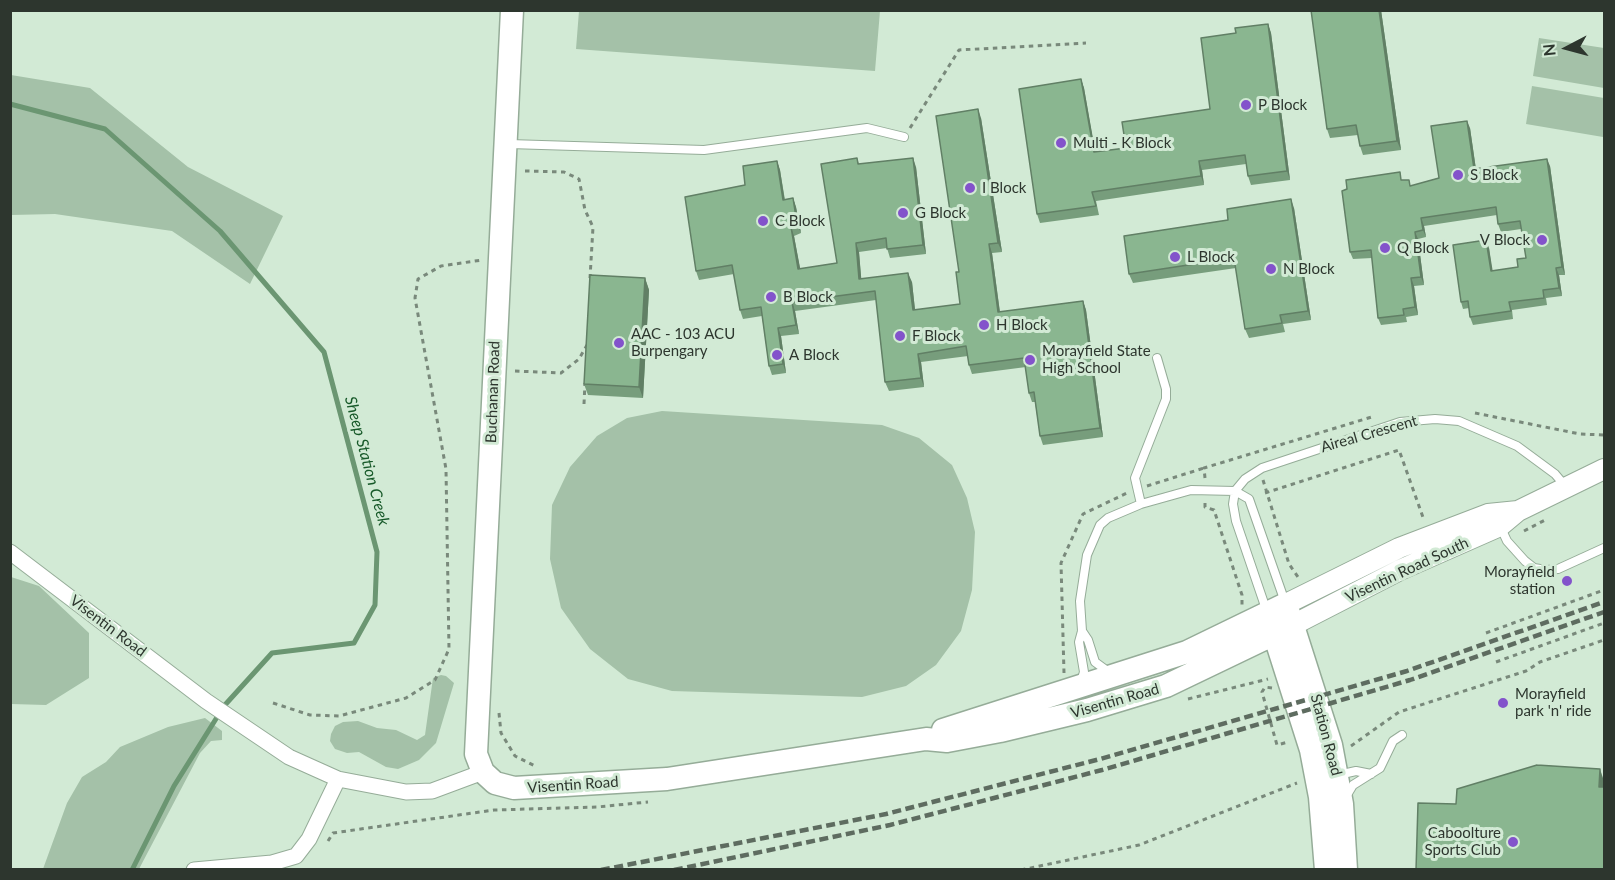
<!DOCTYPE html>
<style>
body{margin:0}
#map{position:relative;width:1615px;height:880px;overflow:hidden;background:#d2ead5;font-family:Lato,sans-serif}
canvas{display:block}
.frame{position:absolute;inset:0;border:12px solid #2d362e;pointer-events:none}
.north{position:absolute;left:1537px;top:18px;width:60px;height:60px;-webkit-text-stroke:4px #d2ead5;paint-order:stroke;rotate:264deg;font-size:16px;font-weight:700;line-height:24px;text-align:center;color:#2d362e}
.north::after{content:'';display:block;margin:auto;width:21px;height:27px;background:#2d362e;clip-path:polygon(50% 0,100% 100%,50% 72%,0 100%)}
</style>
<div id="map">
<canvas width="1615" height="880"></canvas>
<div class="frame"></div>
<div class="north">N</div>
</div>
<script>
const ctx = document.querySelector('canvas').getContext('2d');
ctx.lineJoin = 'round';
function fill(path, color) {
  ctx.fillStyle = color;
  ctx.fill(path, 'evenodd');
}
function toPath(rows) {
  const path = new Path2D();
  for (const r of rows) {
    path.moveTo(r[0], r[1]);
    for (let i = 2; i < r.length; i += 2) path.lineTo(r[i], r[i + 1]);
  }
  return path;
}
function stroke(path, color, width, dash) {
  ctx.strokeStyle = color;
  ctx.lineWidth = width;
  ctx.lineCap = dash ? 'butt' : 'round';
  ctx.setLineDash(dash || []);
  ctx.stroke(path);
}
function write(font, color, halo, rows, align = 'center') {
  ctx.font = font + ' Lato,sans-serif';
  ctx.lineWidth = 6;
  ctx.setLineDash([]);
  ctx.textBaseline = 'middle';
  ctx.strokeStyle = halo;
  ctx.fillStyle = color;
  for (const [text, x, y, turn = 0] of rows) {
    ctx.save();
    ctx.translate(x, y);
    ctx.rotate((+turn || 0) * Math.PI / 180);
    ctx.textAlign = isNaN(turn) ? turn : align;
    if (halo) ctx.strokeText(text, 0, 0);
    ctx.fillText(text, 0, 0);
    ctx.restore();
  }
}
fill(toPath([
 [579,11,880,11,875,71,576,49],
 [1539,38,1604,48,1604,88,1533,76],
 [11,75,90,88,188,167,283,216,250,284,172,231,55,214,11,215],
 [1532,86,1604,98,1603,137,1526,124],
 [662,411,882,425,919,438,952,465,967,498,975,532,972,590,961,631,936,665,906,686,862,697,672,691,628,679,590,649,561,608,550,559,552,505,570,467,597,436,627,418],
 [11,577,39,586,89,633,89,678,46,705,11,704],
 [441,675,446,676,454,683,436,743,419,760,398,769,386,767,359,752,347,753,335,749,330,741,331,734,335,726,343,722,358,721,377,728,396,730,417,740,425,735,433,678],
 [205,718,222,731,222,740,211,741,200,753,139,869,43,869,67,803,82,777,106,762,120,747,168,727]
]), '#a4c1a8');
stroke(toPath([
 [10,104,105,129,220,231,324,352,377,552,375,605,354,643,272,653,224,706,174,786,132,870]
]), '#6b9672', 5);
const service = toPath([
 [509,144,704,150,867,128,904,137],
 [1141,504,1191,490,1235,491,1249,499,1285,602],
 [1500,526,1507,541,1525,561,1534,568,1546,570,1558,569,1604,548],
 [1267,612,1236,521,1233,504,1235,491,1245,479,1262,468,1400,422,1435,419,1459,421,1517,446,1555,474,1566,487],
 [1082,631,1088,640,1095,662,1110,673],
 [1081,682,1084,672,1079,642,1082,631,1080,601,1087,555,1100,525,1108,518,1141,504,1135,478,1166,399,1166,389,1157,358],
 [1338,775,1356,771,1371,774],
 [1347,795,1353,785,1380,768,1393,741,1402,735]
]);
const minor = toPath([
 [10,552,206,701,289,757,338,779,406,792,432,791,483,772],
 [194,870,272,863,296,856,309,839,338,779]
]);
const tertiary = toPath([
 [1286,604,1399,548,1488,514,1518,511],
 [1293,625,1400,570,1500,526,1518,511,1604,469]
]);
const secondary = toPath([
 [512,10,476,754,483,772,495,783,514,788,667,779,926,739,947,741,1000,731,1087,710,1166,686,1293,625],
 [1270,621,1311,750,1320,797,1326,870],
 [943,730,1187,652,1286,604,1331,745,1342,804,1346,870]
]);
stroke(service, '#95ac98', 10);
stroke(minor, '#95ac98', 17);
stroke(tertiary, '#95ac98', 22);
stroke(secondary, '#95ac98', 25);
stroke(toPath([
 [910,128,959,50,1086,43],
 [525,171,564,172,579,179,585,210,593,227,590,278],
 [515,371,561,373,579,359,587,345],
 [584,404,585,383],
 [1475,413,1580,434,1604,435],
 [1205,478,1204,468,1375,416],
 [1263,480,1289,564,1298,577],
 [1147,486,1204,468],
 [1265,493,1399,450,1424,520],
 [1205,503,1205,507,1214,510,1242,595,1242,605],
 [1524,531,1547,519],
 [1486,633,1604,590],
 [1496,662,1604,623],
 [1064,673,1061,563,1083,514,1127,493],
 [1272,688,1265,687,1262,692,1277,745,1288,742],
 [1188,699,1268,679],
 [273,703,310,715,339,716,406,698,435,680,449,649,446,469,415,298,418,279,441,266,482,260],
 [499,713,501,733,515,756,537,767],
 [1351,746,1399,712,1526,671,1540,662,1604,640],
 [328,841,333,833,494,810,597,807,648,802],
 [1021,870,1139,845,1297,783]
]), '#79897b', 3, [4.5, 4.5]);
stroke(service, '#fff', 8);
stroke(minor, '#fff', 15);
stroke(tertiary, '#fff', 20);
stroke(secondary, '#fff', 22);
stroke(toPath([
 [601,870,886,814,1100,759,1407,671,1604,602],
 [674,870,890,825,1102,770,1410,680,1604,612]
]), '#5e6c60', 4.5, [9, 4.5]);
fill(toPath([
 [1381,10,1401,150,1363,155,1360,146,1358,135,1330,138,1327,129],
 [1268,24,1271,33,1290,180,1251,185,1248,176,1246,164,1202,170,1204,185,1096,201,1099,215,1040,223,1037,214,1081,79,1084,88,1095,152,1126,148,1210,109,1236,33],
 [981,118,1002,252,992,253,1000,312,1083,301,1086,310,1103,437,1043,445,1040,436,1035,402,1032,402,1029,393,1026,367,972,374,969,365,968,356,921,362,924,387,889,391,885,382,876,300,795,311,799,334,781,336,786,373,772,375,769,366,762,316,743,319,740,310,734,274,699,280,696,271,745,185,777,161,780,170,785,200,793,198,796,207,801,233,794,236,800,269,837,263,857,158,859,164,916,167,926,254,890,258,887,248,859,252,861,278,912,282,915,310,960,304,959,272],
 [1470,128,1476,169,1550,166,1565,275,1559,275,1562,296,1546,298,1547,305,1512,310,1513,319,1473,325,1470,317,1469,308,1463,309,1461,302,1489,248,1492,271,1518,267,1526,258,1521,229,1501,232,1498,224,1497,215,1424,226,1426,237,1418,239,1424,285,1414,286,1418,315,1406,317,1407,322,1381,325,1378,318,1372,258,1353,259,1350,252,1411,186,1439,178],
 [1294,208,1311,320,1283,324,1285,332,1249,338,1245,329,1236,268,1133,283,1129,274,1228,220],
 [645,278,649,290,643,398,588,395,584,384]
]), '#779d7c');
fill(toPath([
 [1379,10,1381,10,1401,150,1397,141],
 [1268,24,1271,33,1290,180,1287,171],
 [1081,79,1084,88,1097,161,1094,152],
 [978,109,981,118,1002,252,998,243],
 [1467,121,1470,128,1477,177,1474,169],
 [913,158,916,167,926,254,923,245],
 [1547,159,1550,166,1565,275,1562,267],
 [777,161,780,170,786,209,783,200],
 [1199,161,1202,170,1204,185,1201,176],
 [793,198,796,207,801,233,797,224],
 [1291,199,1294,208,1311,320,1308,311],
 [1421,218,1424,226,1426,237,1423,230],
 [791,227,794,236,802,278,798,269],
 [1415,232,1418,239,1424,285,1421,277],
 [1486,240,1489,248,1494,279,1491,271],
 [856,243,859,252,862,287,859,279],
 [989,244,992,253,1001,321,998,312],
 [1556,268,1559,275,1562,296,1559,288],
 [908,273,912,282,916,319,913,310],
 [645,278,649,290,643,398,639,387],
 [1411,278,1414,286,1418,315,1415,307],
 [1083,301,1086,310,1103,437,1100,428],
 [792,302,795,311,799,334,796,325],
 [778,328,781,336,786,373,783,364],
 [918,354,921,362,924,387,921,378],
 [1600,769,1604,781,1603,799,1599,787]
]), '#617f65');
const building = toPath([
 [1311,10,1379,10,1397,141,1360,146,1356,125,1327,129,1311,10],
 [1268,24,1287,171,1248,176,1245,155,1199,161,1201,176,1092,192,1096,206,1037,214,1019,89,1081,79,1094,152,1126,148,1122,122,1210,109,1201,38,1236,33,1235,28,1268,24],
 [978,109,998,243,989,244,998,312,1083,301,1100,428,1040,436,1034,392,1029,393,1024,358,969,365,966,346,918,354,921,378,885,382,875,291,792,302,796,325,778,328,783,364,769,366,761,307,740,310,732,265,696,271,685,197,745,185,743,166,777,161,783,200,793,198,797,224,791,227,798,269,837,263,821,164,857,158,858,164,913,158,923,245,887,249,886,238,856,243,859,279,908,273,913,310,960,304,956,272,959,272,936,116,978,109],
 [1467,121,1474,169,1547,159,1562,267,1556,268,1559,288,1543,290,1544,298,1509,302,1511,311,1470,317,1468,301,1461,302,1453,245,1486,240,1491,271,1518,267,1517,259,1526,258,1520,221,1498,224,1496,207,1421,218,1423,230,1415,232,1421,277,1411,278,1415,307,1403,309,1404,315,1378,318,1371,250,1350,252,1342,191,1347,189,1346,180,1400,172,1401,180,1409,180,1410,186,1439,178,1431,126,1467,121],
 [1291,199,1308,311,1280,315,1282,323,1245,329,1234,258,1129,274,1124,236,1228,220,1227,209,1291,199],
 [590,275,645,278,639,387,584,384,590,275],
 [1537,765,1600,769,1599,787,1605,787,1605,870,1416,870,1418,803,1456,804,1457,789,1537,765]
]);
fill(building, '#8ab690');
stroke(building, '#617f65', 1.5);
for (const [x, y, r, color] of [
 [1246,105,6,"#8353cb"],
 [1061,143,6,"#8353cb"],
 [1458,175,6,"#8353cb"],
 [970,188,6,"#8353cb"],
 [903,213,6,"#8353cb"],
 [763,221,6,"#8353cb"],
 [1542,240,6,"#8353cb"],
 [1385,248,6,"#8353cb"],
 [1175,257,6,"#8353cb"],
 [1271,269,6,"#8353cb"],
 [771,297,6,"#8353cb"],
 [984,325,6,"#8353cb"],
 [900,336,6,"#8353cb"],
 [619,343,6,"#8353cb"],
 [777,355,6,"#8353cb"],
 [1030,360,6,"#8353cb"],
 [1567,581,6,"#8353cb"],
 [1503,703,6,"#8353cb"],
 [1513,842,6,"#8353cb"]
]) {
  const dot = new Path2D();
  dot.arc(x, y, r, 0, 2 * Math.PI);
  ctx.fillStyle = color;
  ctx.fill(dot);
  stroke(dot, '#d2ead5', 2);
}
write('15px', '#2d362e', '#d2ead5', [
 ["P Block",1258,105],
 ["Multi - K Block",1073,143],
 ["S Block",1470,175],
 ["I Block",982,188],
 ["G Block",915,213],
 ["C Block",775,221],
 ["V Block",1530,240,"right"],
 ["Q Block",1397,248],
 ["L Block",1187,257],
 ["N Block",1283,269],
 ["B Block",783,297],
 ["H Block",996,325],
 ["AAC - 103 ACU",631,334],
 ["Burpengary",631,351],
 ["F Block",912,336],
 ["Morayfield State",1042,351],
 ["High School",1042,368],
 ["A Block",789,355],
 ["Morayfield",1555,572,"right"],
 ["station",1555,589,"right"],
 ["Morayfield",1515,694],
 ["park 'n' ride",1515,711],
 ["Caboolture",1501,833,"right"],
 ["Sports Club",1501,850,"right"]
], 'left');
write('15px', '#2d362e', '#d2ead5', [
 ["Buchanan Road",493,392,-88],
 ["Aireal Crescent",1369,434,-16],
 ["Visentin Road South",1407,570,-25],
 ["Visentin Road",108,626,37],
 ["Visentin Road",1115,701,-16],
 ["Station Road",1326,735,75],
 ["Visentin Road",573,785,-4]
]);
write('italic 16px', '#175929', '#d2ead5', [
 ["Sheep Station Creek",367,461,75]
]);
</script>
